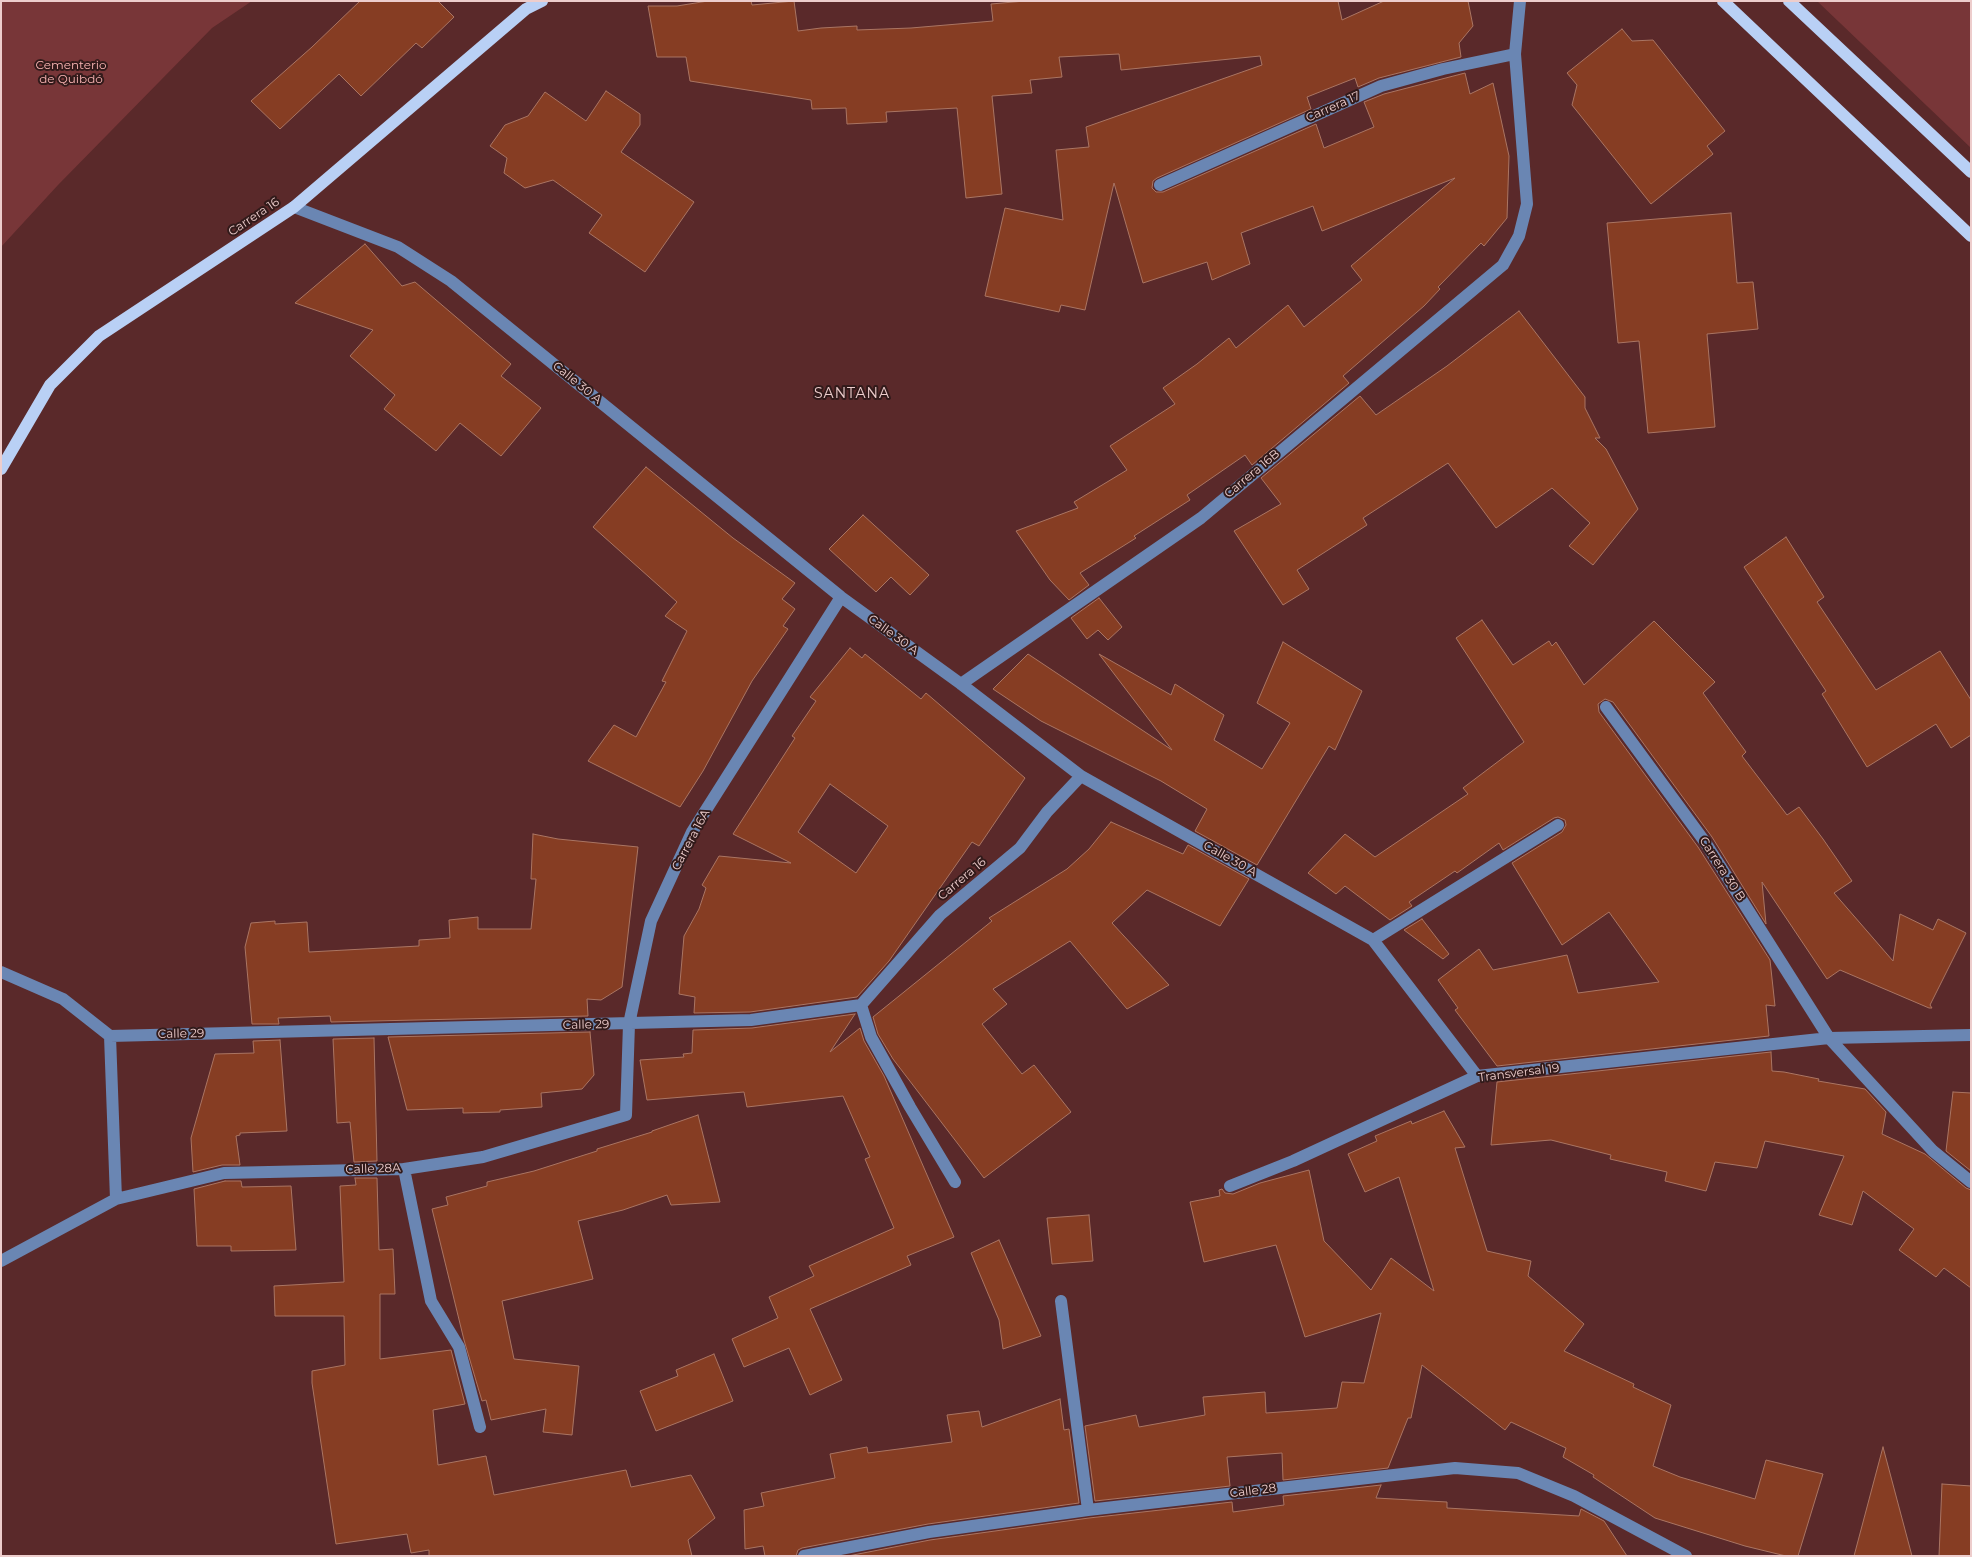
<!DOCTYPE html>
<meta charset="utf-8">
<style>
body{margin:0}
#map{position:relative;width:1972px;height:1557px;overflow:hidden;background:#5a292a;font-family:Montserrat,sans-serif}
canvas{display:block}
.frame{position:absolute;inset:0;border:2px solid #edcdcc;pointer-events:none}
</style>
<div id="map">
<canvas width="1972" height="1557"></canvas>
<div class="frame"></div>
</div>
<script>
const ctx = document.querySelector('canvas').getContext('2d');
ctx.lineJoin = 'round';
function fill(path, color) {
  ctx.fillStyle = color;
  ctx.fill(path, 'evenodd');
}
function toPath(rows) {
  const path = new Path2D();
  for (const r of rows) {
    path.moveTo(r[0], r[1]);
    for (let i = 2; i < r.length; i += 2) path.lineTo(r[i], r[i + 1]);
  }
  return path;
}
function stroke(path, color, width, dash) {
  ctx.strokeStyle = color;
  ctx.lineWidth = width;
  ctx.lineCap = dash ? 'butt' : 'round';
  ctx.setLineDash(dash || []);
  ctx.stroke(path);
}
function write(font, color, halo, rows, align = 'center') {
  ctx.font = font + ' Montserrat,sans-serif';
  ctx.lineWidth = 4;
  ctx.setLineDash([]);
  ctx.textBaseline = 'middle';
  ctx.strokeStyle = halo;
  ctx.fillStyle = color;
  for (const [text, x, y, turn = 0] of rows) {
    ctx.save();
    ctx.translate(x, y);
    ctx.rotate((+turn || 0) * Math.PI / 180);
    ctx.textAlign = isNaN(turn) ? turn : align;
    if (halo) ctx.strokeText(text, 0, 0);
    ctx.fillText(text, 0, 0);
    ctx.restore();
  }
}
fill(toPath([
 [1,1,252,1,212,28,58,185,1,247],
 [1817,1,1971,1,1971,148]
]), '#783638');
const building = toPath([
 [360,1,438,1,454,17,422,48,416,43,361,96,339,74,280,129,251,101,312,47,360,1],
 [708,1,751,1,752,5,794,1,798,31,821,28,857,26,857,30,911,28,993,21,991,4,1025,1,1338,1,1342,20,1384,1,1468,1,1473,26,1459,43,1461,57,1379,78,1358,87,1355,78,1307,97,1311,109,1157,178,1153,181,1152,188,1156,192,1163,192,1316,124,1324,148,1374,127,1364,102,1384,94,1465,73,1470,94,1493,83,1509,156,1507,218,1484,246,1481,243,1438,287,1440,289,1424,306,1343,376,1349,383,1252,465,1245,455,1187,495,1190,500,1134,536,1136,538,1080,573,1089,585,1069,600,1050,580,1016,531,1078,508,1074,502,1127,470,1110,446,1175,404,1163,388,1197,364,1229,338,1236,348,1288,305,1304,327,1362,280,1351,266,1455,178,1322,231,1313,206,1241,233,1250,264,1212,280,1207,262,1143,283,1114,183,1085,310,1061,305,1059,312,985,296,1005,208,1063,220,1056,150,1089,147,1086,127,1262,65,1260,56,1121,70,1119,54,1059,57,1062,77,1030,80,1032,93,992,96,1002,194,966,198,957,108,886,112,887,122,847,124,846,108,812,109,811,100,690,81,686,57,657,57,648,6,677,6,708,1],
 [1622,29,1632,41,1653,40,1725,131,1707,146,1713,154,1651,204,1572,105,1577,85,1567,73,1622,29],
 [606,91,640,114,640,125,621,152,694,202,645,272,589,233,602,215,553,180,525,188,504,173,507,158,490,146,505,125,528,116,545,92,586,121,606,91],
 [1731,213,1737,283,1753,282,1758,329,1707,334,1715,427,1648,433,1639,341,1618,343,1607,223,1731,213],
 [365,244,402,286,415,282,511,364,501,376,541,408,501,456,460,423,436,451,384,409,395,395,350,356,373,330,295,303,365,244],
 [1519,311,1585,397,1585,408,1600,438,1595,438,1606,449,1638,509,1593,565,1569,546,1590,523,1552,488,1496,528,1448,463,1363,518,1367,525,1297,570,1309,589,1283,605,1234,531,1281,504,1261,478,1360,396,1376,415,1447,366,1519,311],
 [646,467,733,538,795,583,782,599,795,609,783,626,788,629,752,681,703,771,680,807,588,761,614,725,636,737,666,682,662,681,687,631,665,616,677,602,593,527,646,467],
 [863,515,929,575,910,595,891,577,876,592,829,549,863,515],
 [1786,537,1824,597,1817,602,1876,690,1940,651,1971,700,1971,735,1951,748,1936,724,1867,767,1822,694,1826,691,1744,567,1786,537],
 [1099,598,1122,627,1108,640,1098,630,1087,639,1071,618,1099,598],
 [1482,620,1513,665,1549,641,1552,646,1556,642,1584,685,1654,621,1715,682,1703,693,1746,752,1742,756,1787,815,1799,807,1823,839,1852,881,1834,893,1893,961,1900,914,1933,930,1938,919,1966,933,1930,1005,1932,1008,1929,1008,1840,970,1827,979,1762,882,1766,924,1712,837,1613,702,1605,699,1598,704,1599,712,1698,847,1770,960,1775,1006,1766,1005,1769,1036,1497,1066,1455,1010,1458,1008,1438,980,1479,949,1493,970,1567,955,1578,993,1659,982,1609,912,1562,945,1512,863,1562,832,1566,825,1565,820,1558,817,1554,818,1503,850,1499,843,1457,873,1455,871,1409,902,1412,906,1390,920,1345,886,1336,894,1308,873,1345,834,1375,857,1468,794,1463,788,1524,742,1456,638,1482,620],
 [1283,642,1362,691,1335,750,1329,746,1257,865,1195,831,1207,809,1161,781,1041,721,993,689,1028,654,1172,750,1099,654,1171,695,1175,684,1224,715,1214,740,1262,769,1290,723,1257,703,1283,642],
 [850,648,862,658,865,654,921,699,926,693,1025,778,979,846,972,842,889,961,857,997,750,1012,694,1013,695,997,679,994,684,936,699,909,706,888,702,885,719,856,791,863,733,834,795,738,792,736,816,701,810,697,850,648],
 [830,784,888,826,856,873,798,832,830,784],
 [1111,822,1183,854,1188,845,1249,879,1220,926,1147,890,1112,923,1169,985,1127,1009,1070,941,993,989,1007,1004,982,1024,1022,1074,1034,1065,1071,1112,984,1178,893,1059,878,1034,873,1017,992,921,989,918,1067,869,1089,849,1111,822],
 [533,834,558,839,638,847,622,987,601,1000,587,999,588,1016,331,1022,330,1016,278,1018,279,1024,252,1024,245,947,251,923,275,921,275,924,307,922,309,952,419,946,419,940,450,938,449,920,478,917,478,929,531,929,536,879,531,879,533,834],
 [1422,919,1449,954,1443,959,1404,930,1422,919],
 [855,1014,830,1052,860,1028,864,1041,884,1076,954,1237,907,1256,911,1265,810,1309,842,1380,810,1395,789,1348,744,1367,732,1339,778,1318,769,1297,814,1276,809,1266,894,1228,865,1159,870,1157,843,1096,747,1107,744,1092,647,1100,640,1060,684,1057,683,1054,692,1053,693,1030,752,1028,855,1014],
 [590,1032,594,1075,582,1089,541,1093,542,1107,500,1110,500,1112,463,1113,463,1108,407,1110,388,1037,590,1032],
 [374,1038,377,1161,354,1162,350,1122,337,1123,333,1039,374,1038],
 [280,1040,287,1131,240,1133,240,1135,236,1136,240,1165,222,1165,193,1172,191,1138,215,1054,254,1053,253,1041,280,1040],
 [1771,1052,1772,1071,1784,1072,1819,1079,1818,1081,1865,1089,1886,1112,1882,1134,1925,1154,1966,1188,1971,1190,1971,1288,1944,1268,1936,1277,1899,1250,1914,1229,1863,1191,1852,1225,1819,1215,1844,1156,1765,1141,1757,1168,1715,1162,1706,1191,1665,1181,1667,1172,1610,1159,1611,1155,1551,1140,1491,1145,1497,1082,1771,1052],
 [1953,1092,1971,1093,1971,1171,1946,1151,1953,1092],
 [1444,1111,1465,1147,1455,1148,1487,1251,1531,1261,1528,1276,1584,1324,1564,1351,1634,1384,1633,1387,1671,1405,1653,1466,1680,1477,1755,1499,1766,1460,1823,1474,1798,1556,1786,1556,1745,1546,1655,1518,1593,1477,1594,1475,1563,1457,1566,1448,1511,1422,1505,1430,1422,1365,1411,1418,1408,1418,1388,1468,1283,1480,1282,1453,1227,1457,1230,1486,1095,1501,1085,1426,1136,1415,1139,1427,1205,1415,1203,1397,1265,1392,1266,1413,1337,1408,1342,1382,1364,1383,1381,1313,1305,1337,1276,1245,1204,1262,1190,1202,1220,1196,1219,1190,1222,1189,1225,1193,1233,1194,1260,1183,1309,1170,1324,1241,1371,1290,1391,1258,1434,1291,1399,1177,1365,1192,1348,1154,1377,1141,1375,1136,1411,1121,1412,1124,1444,1111],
 [698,1115,720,1202,671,1205,667,1195,623,1210,578,1221,593,1279,502,1301,514,1359,579,1366,572,1435,543,1432,546,1409,491,1420,486,1400,482,1401,464,1340,432,1209,448,1205,446,1197,487,1186,487,1182,534,1171,597,1151,597,1149,652,1132,652,1131,698,1115],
 [355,1178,377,1178,379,1250,393,1249,395,1294,380,1294,380,1359,451,1350,465,1404,433,1410,438,1465,486,1456,494,1495,626,1470,631,1487,691,1475,715,1518,688,1540,692,1556,429,1556,429,1550,411,1553,407,1534,336,1544,312,1383,312,1371,345,1365,344,1316,275,1316,274,1286,344,1282,340,1186,356,1185,355,1178],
 [225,1181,241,1181,242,1187,291,1186,296,1250,231,1251,231,1246,197,1246,194,1189,225,1181],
 [1089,1215,1093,1261,1052,1264,1047,1218,1089,1215],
 [999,1240,1041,1336,1003,1349,999,1320,971,1253,999,1240],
 [714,1354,733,1401,656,1431,640,1391,678,1376,676,1370,714,1354],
 [1060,1399,1064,1430,1069,1429,1079,1503,928,1524,802,1548,798,1550,796,1556,765,1556,763,1546,745,1549,744,1510,764,1506,761,1493,835,1478,830,1454,867,1447,868,1453,952,1442,947,1415,979,1411,982,1427,1060,1399],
 [1883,1447,1912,1556,1854,1556,1883,1447],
 [1942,1484,1971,1486,1971,1556,1939,1556,1942,1484],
 [1381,1485,1376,1498,1447,1502,1447,1508,1579,1516,1581,1509,1604,1521,1627,1556,848,1556,930,1540,1089,1518,1232,1502,1233,1512,1284,1505,1283,1496,1381,1485]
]);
fill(building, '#863d23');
stroke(building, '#aa7563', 1);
stroke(toPath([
 [1160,185,1381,86,1443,69,1515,54],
 [294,207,398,247,451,281,841,597,961,684,1081,776,1373,940,1477,1076],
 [961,684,1201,518,1503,265,1519,236,1527,204,1515,54,1520,1],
 [1606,707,1705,842,1829,1038,1933,1151,1971,1182],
 [1373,940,1558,825],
 [1,972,63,999,110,1036,116,1199],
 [861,1005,940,915,1020,848,1047,812,1081,776],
 [861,1005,871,1037,910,1107,955,1182],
 [110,1036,751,1020,861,1005],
 [404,1169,431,1301,459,1347,480,1427],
 [1230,1186,1293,1161,1477,1076,1829,1038,1971,1035],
 [1,1261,116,1199,224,1173,404,1169,483,1157,626,1115,629,1024,651,921,692,832,841,597],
 [1061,1301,1088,1510],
 [804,1556,929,1532,1088,1510,1455,1468,1518,1473,1574,1496,1686,1556]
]), '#6a86b3', 12);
stroke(toPath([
 [1723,1,1971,236],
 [1789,1,1971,172],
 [1,469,50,385,99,336,294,207,526,9,542,1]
]), '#b9d0f5', 12);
write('12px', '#fbb5b4', '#311a1a', [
 ["Cementerio",71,65],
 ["de Quibdó",71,79]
]);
write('12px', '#edcdcc', '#311a1a', [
 ["Carrera 17",1333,107,-24],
 ["Carrera 16",254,217,-34],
 ["Calle 30 A",577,383,39],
 ["Carrera 16B",1252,474,-40],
 ["Calle 30 A",893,635,36],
 ["Carrera 16A",691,840,-62],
 ["Calle 30 A",1230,859,29],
 ["Carrera 30 B",1722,869,57],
 ["Carrera 16",962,879,-40],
 ["Calle 29",586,1025,-1],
 ["Calle 29",181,1034,-1],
 ["Transversal 19",1519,1073,-7],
 ["Calle 28A",373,1169,-2],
 ["Calle 28",1253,1491,-7]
]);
ctx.letterSpacing = '1px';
write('14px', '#edcdcc', '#311a1a', [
 ["SANTANA",852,394]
]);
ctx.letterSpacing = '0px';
</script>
